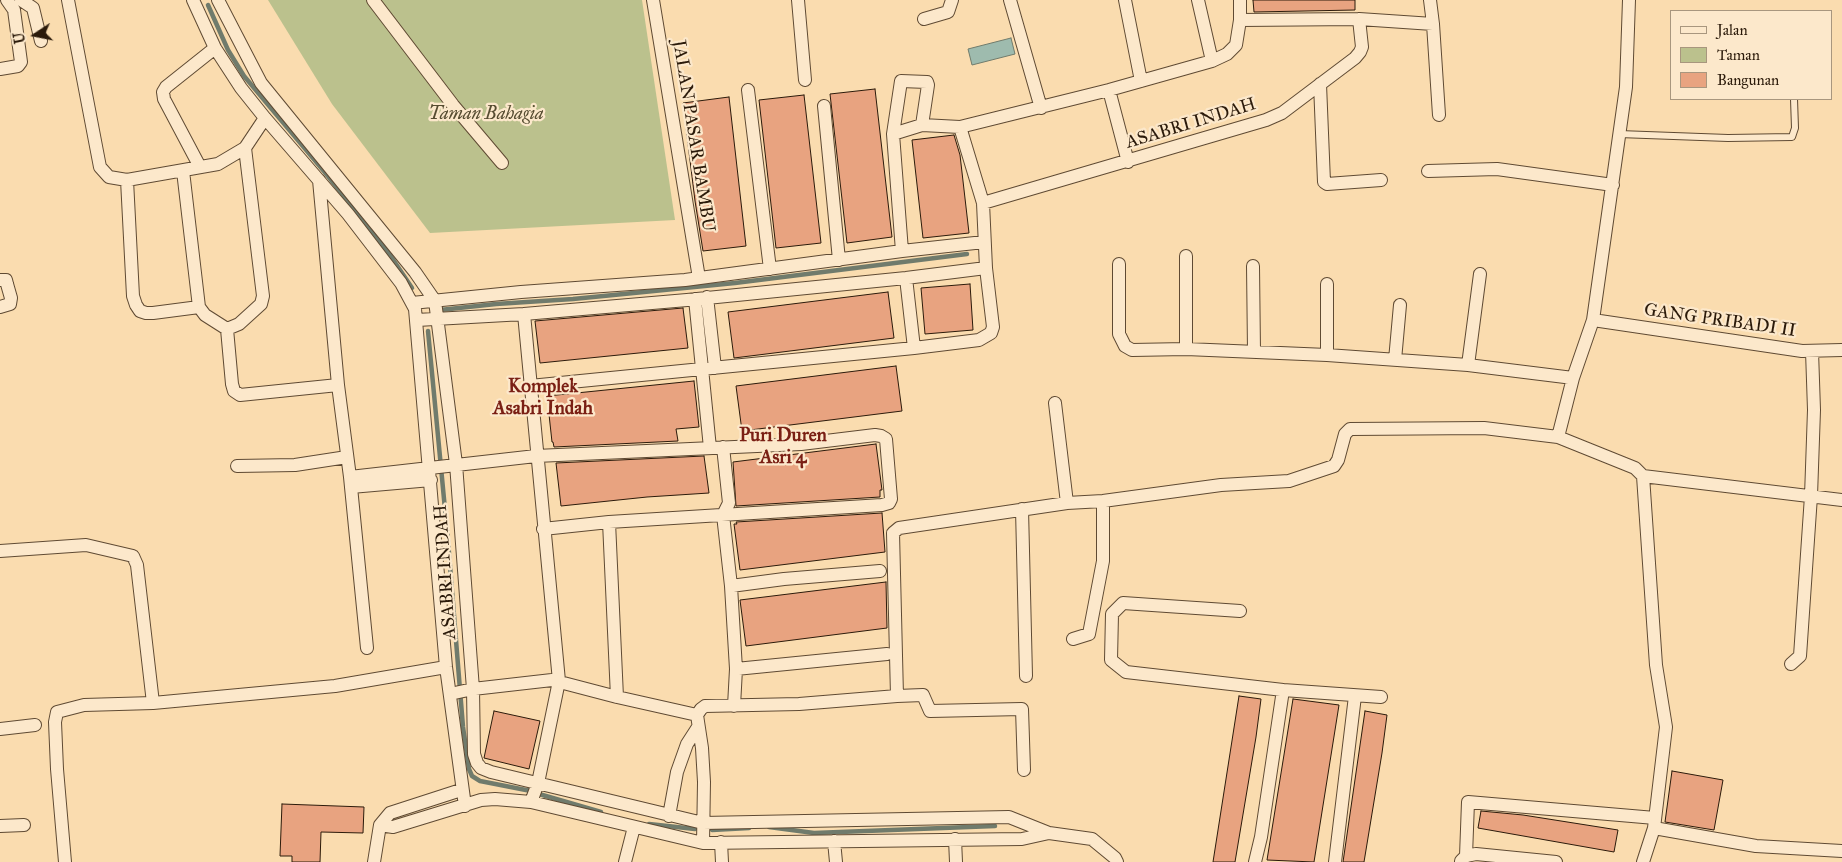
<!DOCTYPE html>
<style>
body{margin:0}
#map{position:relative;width:1842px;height:862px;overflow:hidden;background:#fadcaf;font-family:"IM FELL Great Primer",serif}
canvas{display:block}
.legend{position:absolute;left:1670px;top:10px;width:162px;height:90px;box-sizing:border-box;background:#fce8cb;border:1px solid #a8967e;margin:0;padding:6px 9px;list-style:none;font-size:15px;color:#2b1a0a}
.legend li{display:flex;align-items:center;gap:10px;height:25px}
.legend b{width:25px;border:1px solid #a8967e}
.north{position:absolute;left:10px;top:10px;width:50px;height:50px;-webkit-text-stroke:4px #fce8cb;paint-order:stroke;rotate:259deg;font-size:14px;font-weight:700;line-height:20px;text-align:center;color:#2b1a0a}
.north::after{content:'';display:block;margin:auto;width:18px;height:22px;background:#2b1a0a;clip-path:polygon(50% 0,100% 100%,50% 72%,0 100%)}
</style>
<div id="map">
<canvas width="1842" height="862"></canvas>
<ul class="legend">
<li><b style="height:6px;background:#fce8cb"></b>Jalan</li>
<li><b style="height:14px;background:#bbc18d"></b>Taman</li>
<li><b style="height:14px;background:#e8a380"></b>Bangunan</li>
</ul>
<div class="north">U</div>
</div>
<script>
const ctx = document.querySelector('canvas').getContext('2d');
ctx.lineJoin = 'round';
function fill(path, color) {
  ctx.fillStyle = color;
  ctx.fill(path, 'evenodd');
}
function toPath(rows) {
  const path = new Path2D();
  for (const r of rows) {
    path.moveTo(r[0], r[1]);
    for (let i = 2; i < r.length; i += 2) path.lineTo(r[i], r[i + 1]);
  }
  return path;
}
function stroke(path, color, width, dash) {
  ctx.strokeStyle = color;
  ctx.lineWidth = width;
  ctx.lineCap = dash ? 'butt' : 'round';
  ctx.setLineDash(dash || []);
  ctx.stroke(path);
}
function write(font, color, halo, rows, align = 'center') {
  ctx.font = font + ' "IM FELL Great Primer",serif';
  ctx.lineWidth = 4.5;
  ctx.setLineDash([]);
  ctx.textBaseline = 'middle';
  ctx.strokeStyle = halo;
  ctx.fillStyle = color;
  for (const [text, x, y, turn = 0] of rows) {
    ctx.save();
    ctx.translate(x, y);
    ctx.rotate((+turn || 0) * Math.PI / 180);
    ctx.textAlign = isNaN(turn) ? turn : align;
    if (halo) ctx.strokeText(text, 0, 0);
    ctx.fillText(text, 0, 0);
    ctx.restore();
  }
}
fill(toPath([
 [268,0,642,0,675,220,430,233,332,104]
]), '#bbc18d');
const water = toPath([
 [1011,38,1015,54,972,65,968,49,1011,38]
]);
fill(water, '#9ebbae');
stroke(water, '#707b6c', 1);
stroke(toPath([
 [208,5,228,50,244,76,328,176,390,255,412,288],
 [440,310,496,304,573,299,735,283,967,254],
 [428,331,448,541,463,727,469,769,472,776,480,781,531,791],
 [539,794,601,812],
 [649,824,695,829],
 [769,827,814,833,995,826],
 [712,830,749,828]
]), '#707b6c', 4.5);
const building = toPath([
 [1253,0,1355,0,1355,10,1254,12,1253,0],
 [875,89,892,237,847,243,830,94,875,89],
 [804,95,821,243,776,248,759,100,804,95],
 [729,97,746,246,703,251,695,201,683,103,729,97],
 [954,135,960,155,969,233,923,238,912,140,954,135],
 [970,284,973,330,925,334,921,288,970,284],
 [888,292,894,338,734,358,728,312,888,292],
 [683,308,688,348,540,363,535,321,683,308],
 [896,366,902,411,742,431,736,386,896,366],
 [694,381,699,427,676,429,678,441,554,447,553,442,552,442,547,396,694,381],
 [876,444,882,490,880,490,880,497,736,506,733,462,876,444],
 [704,456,709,493,647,497,561,506,556,463,704,456],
 [882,513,885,552,740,570,734,524,737,524,736,522,882,513],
 [886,582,887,628,746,646,740,600,886,582],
 [1239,696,1261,699,1256,737,1235,862,1213,862,1239,696],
 [1293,699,1339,705,1314,862,1267,860,1293,699],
 [494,711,540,721,529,769,484,758,494,711],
 [1365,711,1387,715,1382,753,1364,862,1343,862,1365,711],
 [1672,771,1723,780,1714,830,1665,822,1672,771],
 [282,804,364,807,363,833,321,832,320,862,292,862,292,856,280,856,282,804],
 [1481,811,1523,815,1618,830,1614,852,1478,828,1481,811]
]);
fill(building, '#e8a380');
stroke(building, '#2b1a0a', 1);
const lane = toPath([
 [1619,134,1728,138,1792,137,1795,128,1794,99]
]);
const street = toPath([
 [21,0,33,8,41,41],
 [68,0,100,167,109,177,127,180,218,164,245,148,263,296,261,304,239,324,227,329],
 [193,0,215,48,241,88,265,118,348,214,401,283,415,309,446,667,465,806],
 [218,0,261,83,415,272,435,301,456,464,473,689,474,754,477,763,481,768,491,772,703,823,1009,817,1049,833,1092,839,1115,858,1117,862],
 [373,0,453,105,502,163],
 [653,0,699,278],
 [798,0,805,80],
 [1010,0,1041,108],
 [1125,0,1141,81],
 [1198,0,1212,61],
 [1240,0,1240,20,1359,19,1433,24,1430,0],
 [1629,0,1626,87,1593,320,1573,378,1558,437,1635,468,1643,476,1656,665,1666,727,1654,828,1643,862],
 [924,19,948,12,952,0],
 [1433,24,1439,115],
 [0,69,18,66,21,62,14,10,7,0],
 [1320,84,1324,182,1327,184,1381,180],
 [748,90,770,269],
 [1109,90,1128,162],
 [824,106,839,260],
 [893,134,901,81,927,82,928,85,922,125],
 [245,148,265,118],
 [200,167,164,99,163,92,166,87,215,48],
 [183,171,199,307],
 [1428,171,1497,169,1613,185],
 [127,180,133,296,136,305,140,311,146,313,153,313,199,307,205,315,227,329,232,384,234,391,240,395,338,385],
 [319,180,338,385,350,477,367,648],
 [983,203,1266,120,1282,113,1355,58,1360,52,1362,47,1359,19],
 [902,251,893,134,922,125,960,127,1109,90,1212,61,1227,54,1236,45,1240,20],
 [1119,264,1119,334,1125,346,1132,350,1186,349,1327,355,1468,365,1480,274],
 [1253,266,1254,351],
 [906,278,914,348],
 [0,280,6,280,7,284,11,298,10,304,0,307],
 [707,297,715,368],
 [695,299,710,448],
 [412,303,521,292,685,280,902,251,984,242],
 [524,314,559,681,538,783,531,802],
 [417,320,524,314,687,300,906,278,986,268],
 [1593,320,1802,351,1842,350],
 [1186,349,1186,256],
 [1327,355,1327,284],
 [1395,360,1400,305],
 [1468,365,1573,378],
 [530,386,914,348,979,340,991,333,993,327,986,268,983,203,960,127],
 [1055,403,1067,503],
 [723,447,729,503,723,515,731,586,736,669,734,706],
 [237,466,295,465,347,457],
 [1643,476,1842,500],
 [350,477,536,456,801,444,875,435,881,436,886,439,891,499,889,503,882,505,609,522,543,529],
 [351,487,431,480],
 [1022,509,1026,676],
 [609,522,617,697],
 [0,551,86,545,133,556,137,565,153,703,335,686,446,667],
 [731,586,784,579,880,571],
 [1240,611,1123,603,1112,614,1111,660,1126,672,1283,690,1381,697],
 [1073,639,1089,634,1103,561,1103,501],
 [1791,664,1800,656,1811,496,1814,410,1812,351],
 [736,669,887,654],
 [450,694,473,689,552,680,617,697,697,715],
 [897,696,923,695,930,711,1022,709,1024,770],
 [0,729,35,725],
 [669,816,677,772,687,744,698,727],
 [380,825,393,827,481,800,495,799,531,802,703,843,1022,839,1049,833],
 [0,826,24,825],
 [1654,828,1756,846,1842,851],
 [955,839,956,862],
 [834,841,836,862],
 [721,842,722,862],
 [703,843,704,782,702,748,697,715,701,709,705,706,799,704,897,696,893,533,899,528,1067,503,1103,501,1221,485,1289,481,1334,466,1338,460,1345,434,1350,429,1484,428,1558,437],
 [1466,856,1468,802,1655,818],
 [1461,861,1466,856,1476,854,1556,862],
 [65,862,57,769,55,722,57,712,84,705,153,703],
 [374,862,380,825,390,813,461,790],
 [625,862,634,827],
 [1255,862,1261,837,1283,690],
 [1335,862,1355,696]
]);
stroke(lane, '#5f4a33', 8);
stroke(street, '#5f4a33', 14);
stroke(lane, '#fce8cb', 6);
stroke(street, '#fce8cb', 12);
write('italic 18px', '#564c31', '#fce8cb', [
 ["Taman Bahagia",486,115]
]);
write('18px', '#2b1a0a', '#fce8cb', [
 ["ASABRI INDAH",1191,124,-17],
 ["JALAN PASAR BAMBU",693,136,81],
 ["GANG PRIBADI II",1720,321,8],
 ["ASABRI INDAH",446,572,-94]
]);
write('bold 19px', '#7a1f14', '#fce8cb', [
 ["Komplek",543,387],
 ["Asabri Indah",543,409],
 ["Puri Duren",783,436],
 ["Asri 4",783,458]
]);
</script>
